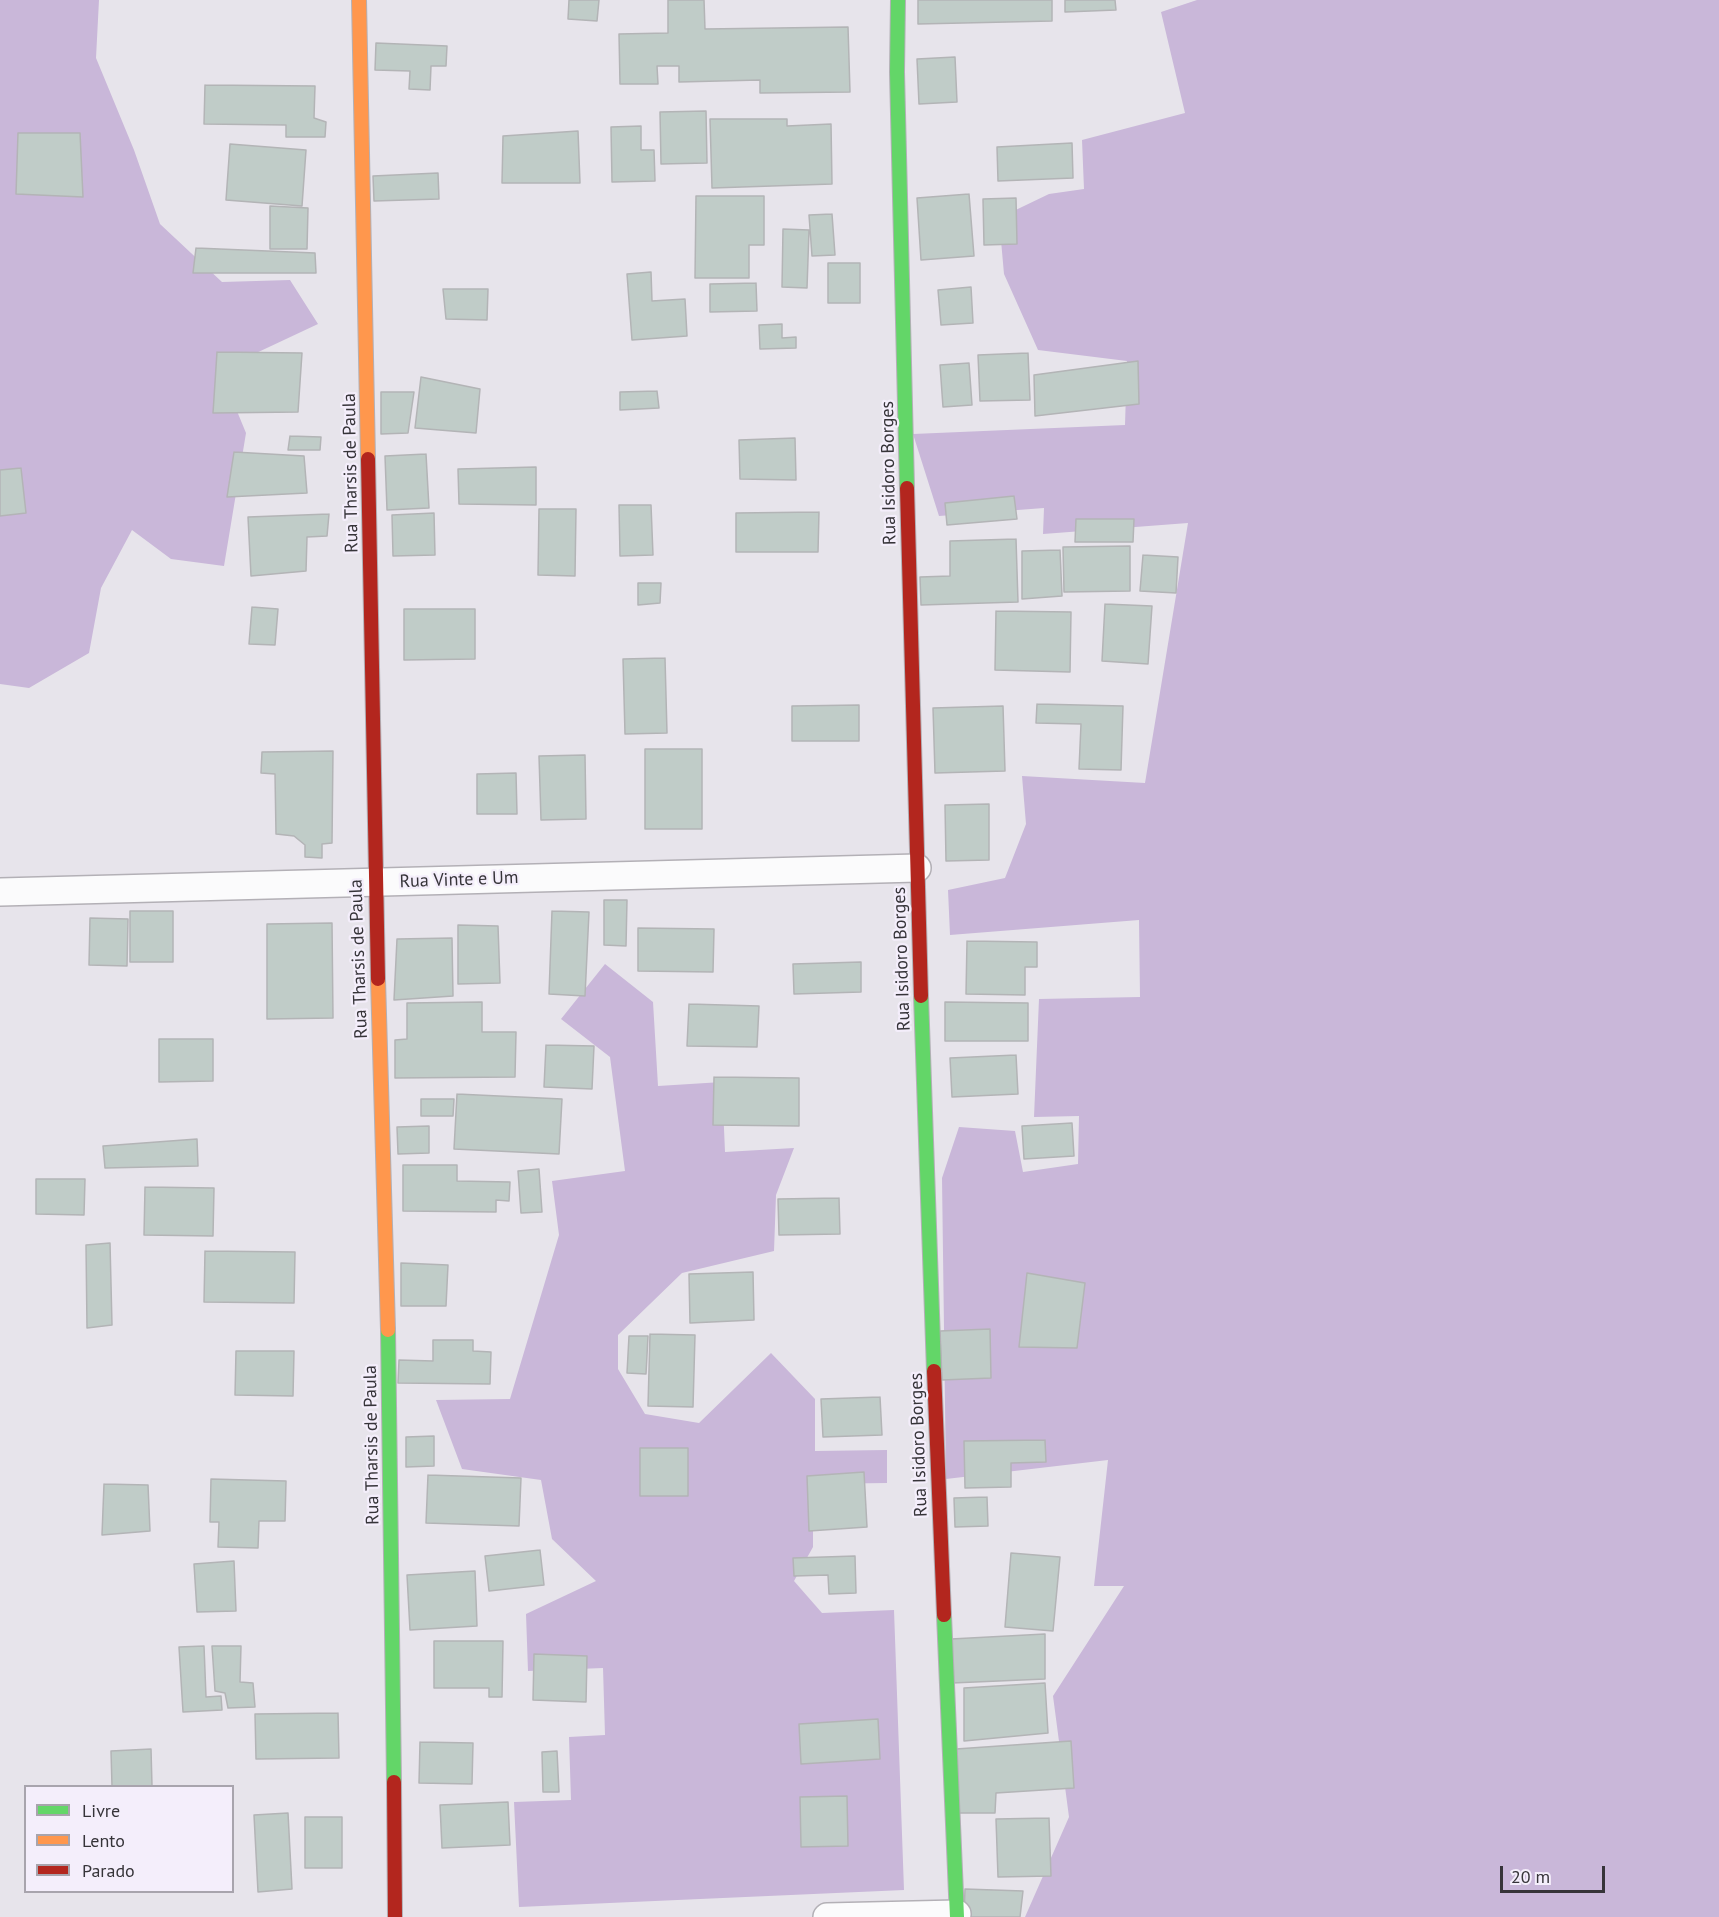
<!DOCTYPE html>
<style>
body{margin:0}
#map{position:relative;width:1719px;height:1917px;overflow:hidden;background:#e7e4eb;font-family:"PT Sans",sans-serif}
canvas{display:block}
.legend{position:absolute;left:24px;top:1785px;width:210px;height:108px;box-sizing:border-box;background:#f4eefb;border:2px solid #a8a4ad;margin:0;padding:8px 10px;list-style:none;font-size:18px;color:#363439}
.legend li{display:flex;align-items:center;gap:12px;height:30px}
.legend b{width:30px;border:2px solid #a8a4ad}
.scale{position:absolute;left:1500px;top:1866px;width:105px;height:27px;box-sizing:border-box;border:3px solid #363439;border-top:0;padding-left:8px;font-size:18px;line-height:21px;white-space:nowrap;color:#363439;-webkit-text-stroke:4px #f4eefb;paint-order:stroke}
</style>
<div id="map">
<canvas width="1719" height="1917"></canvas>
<ul class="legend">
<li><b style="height:8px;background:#63d668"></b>Livre</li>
<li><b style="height:8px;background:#ff974d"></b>Lento</li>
<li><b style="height:8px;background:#b3261e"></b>Parado</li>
</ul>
<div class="scale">20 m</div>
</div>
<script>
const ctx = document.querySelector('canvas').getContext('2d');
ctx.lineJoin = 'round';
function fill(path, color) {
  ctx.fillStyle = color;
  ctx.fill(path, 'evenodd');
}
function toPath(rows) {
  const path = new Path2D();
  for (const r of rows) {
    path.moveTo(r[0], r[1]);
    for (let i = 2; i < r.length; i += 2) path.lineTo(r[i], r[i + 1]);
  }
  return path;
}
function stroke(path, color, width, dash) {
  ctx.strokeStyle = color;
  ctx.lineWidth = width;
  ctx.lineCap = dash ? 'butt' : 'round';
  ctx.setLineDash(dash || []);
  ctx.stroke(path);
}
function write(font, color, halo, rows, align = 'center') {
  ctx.font = font + ' "PT Sans",sans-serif';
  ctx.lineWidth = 4.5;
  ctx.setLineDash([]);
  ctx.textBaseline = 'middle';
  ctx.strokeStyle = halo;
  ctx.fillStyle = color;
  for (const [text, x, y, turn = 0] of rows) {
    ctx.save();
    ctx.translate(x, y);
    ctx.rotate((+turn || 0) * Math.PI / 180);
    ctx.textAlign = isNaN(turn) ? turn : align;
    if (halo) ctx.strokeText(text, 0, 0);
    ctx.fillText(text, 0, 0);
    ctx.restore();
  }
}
fill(toPath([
 [0,0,99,0,96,58,134,150,160,224,222,282,290,280,318,324,220,370,246,433,224,566,171,559,132,530,101,588,89,653,29,688,0,684],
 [1197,0,1719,0,1719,1917,1025,1917,1069,1817,1053,1696,1124,1586,1094,1586,1108,1460,946,1479,942,1178,959,1127,1015,1131,1023,1172,1078,1164,1079,1116,1034,1117,1039,999,1140,997,1139,920,950,935,948,890,1005,878,1026,824,1022,776,1145,783,1188,523,1043,534,1044,508,939,516,913,434,1125,425,1127,361,1038,350,1004,274,999,218,1049,194,1084,189,1082,140,1185,113,1161,12],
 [605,964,653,1002,658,1086,722,1082,725,1152,794,1148,776,1195,774,1251,682,1273,618,1335,618,1369,645,1414,699,1423,771,1353,815,1399,815,1451,887,1450,887,1483,813,1484,813,1547,794,1581,822,1613,894,1610,904,1890,519,1907,514,1802,571,1800,569,1737,605,1735,603,1668,528,1671,526,1614,596,1581,552,1539,541,1480,462,1469,436,1400,510,1399,559,1235,552,1181,625,1171,610,1057,561,1019]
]), '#c9b7d9');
const building = toPath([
 [569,0,599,0,597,21,568,19,569,0],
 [668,0,704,0,705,29,848,27,850,92,760,93,760,80,679,82,679,66,657,66,658,84,620,84,619,34,668,33,668,0],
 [918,0,1052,0,1052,21,918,24,918,0],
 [1065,0,1115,0,1116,10,1065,12,1065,0],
 [376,43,447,46,446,66,431,66,430,90,409,89,410,71,375,70,376,43],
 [955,57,957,102,919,104,917,59,955,57],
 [205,85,315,86,314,118,326,122,325,137,286,137,286,125,204,124,205,85],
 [706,111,707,163,661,164,660,112,706,111],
 [710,119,787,119,787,126,831,124,832,184,712,188,710,119],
 [641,126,641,150,654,150,655,181,612,182,611,127,641,126],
 [578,131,580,183,502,183,503,136,578,131],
 [18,133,80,133,83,197,16,194,18,133],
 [1072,143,1073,178,998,181,997,147,1072,143],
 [230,144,306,150,302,206,226,200,230,144],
 [438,173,439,199,374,201,373,176,438,173],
 [969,194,974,256,921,260,917,198,969,194],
 [696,196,764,196,764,245,749,245,749,278,695,278,696,196],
 [1016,198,1017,244,984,245,983,199,1016,198],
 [270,206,308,208,307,249,270,249,270,206],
 [832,214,835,255,812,256,809,215,832,214],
 [783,229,809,230,807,288,782,287,783,229],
 [196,248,315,253,316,273,193,273,196,248],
 [828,263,860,263,860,303,828,303,828,263],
 [651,272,652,301,685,299,687,336,632,340,627,274,651,272],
 [756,283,757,311,710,312,710,284,756,283],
 [971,287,973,323,941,325,938,290,971,287],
 [443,289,488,289,487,320,446,319,443,289],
 [782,324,782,338,796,337,796,348,760,349,759,325,782,324],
 [217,352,302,353,298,412,213,413,217,352],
 [1028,353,1030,400,980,401,978,355,1028,353],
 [1138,361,1139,404,1035,416,1034,375,1138,361],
 [969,363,972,405,943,407,940,365,969,363],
 [421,377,480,389,476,433,415,428,421,377],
 [657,391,659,408,620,410,620,392,657,391],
 [381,392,414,392,408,433,381,434,381,392],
 [290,436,321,437,320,450,288,450,290,436],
 [795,438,796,480,740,479,739,440,795,438],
 [234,452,304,456,307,493,227,497,234,452],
 [426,454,429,508,387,510,385,456,426,454],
 [536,467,536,505,459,504,458,469,536,467],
 [21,468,26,513,0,516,0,470,21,468],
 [1014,496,1017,519,947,525,945,503,1014,496],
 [619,505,651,505,653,555,620,556,619,505],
 [539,509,576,509,575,576,538,575,539,509],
 [819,512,818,552,736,552,736,513,819,512],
 [434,513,435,555,393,556,392,515,434,513],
 [329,514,327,536,307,537,306,571,251,576,248,517,329,514],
 [1076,519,1134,519,1133,542,1075,542,1076,519],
 [1016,539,1018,602,921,605,920,577,950,576,950,541,1016,539],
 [1130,546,1130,591,1064,592,1063,547,1130,546],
 [1060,550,1062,596,1022,599,1022,551,1060,550],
 [1143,555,1178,557,1176,593,1140,591,1143,555],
 [638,583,661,583,660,603,638,605,638,583],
 [1105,604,1152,606,1148,664,1102,661,1105,604],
 [252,607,278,609,275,645,249,644,252,607],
 [404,609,475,609,475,659,404,660,404,609],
 [996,611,1071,612,1070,672,995,670,996,611],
 [665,658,667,733,625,734,623,659,665,658],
 [1037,704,1123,706,1121,770,1079,769,1081,724,1036,723,1037,704],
 [859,705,859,741,792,741,792,706,859,705],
 [1003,706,1005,771,935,773,933,708,1003,706],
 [645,749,702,749,702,829,645,829,645,749],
 [333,751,332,843,322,844,322,858,305,857,305,845,294,836,276,834,275,774,261,773,262,752,333,751],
 [585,755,586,819,541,820,539,756,585,755],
 [516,773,517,814,477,814,477,774,516,773],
 [989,804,989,860,946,861,945,805,989,804],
 [604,900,627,900,626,946,604,945,604,900],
 [130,911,173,911,173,962,130,962,130,911],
 [552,911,589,912,585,996,549,994,552,911],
 [90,918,128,919,127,966,89,965,90,918],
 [332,923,333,1018,267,1019,267,924,332,923],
 [458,925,498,926,500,983,458,984,458,925],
 [638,928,714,929,713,972,638,971,638,928],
 [452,938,453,996,394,1000,397,939,452,938],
 [967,941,1037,942,1037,967,1025,967,1025,995,966,994,967,941],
 [861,962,861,992,794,994,793,964,861,962],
 [482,1002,482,1032,516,1032,515,1077,395,1078,395,1040,407,1039,407,1003,482,1002],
 [945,1002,1028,1003,1028,1041,945,1041,945,1002],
 [689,1004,759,1006,757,1047,687,1046,689,1004],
 [159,1039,213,1039,213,1081,159,1082,159,1039],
 [546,1045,594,1046,592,1089,544,1087,546,1045],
 [1016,1055,1018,1094,952,1097,950,1058,1016,1055],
 [714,1077,799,1078,799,1126,713,1125,714,1077],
 [457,1094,562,1099,559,1154,454,1149,457,1094],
 [421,1099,454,1099,453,1116,421,1116,421,1099],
 [1072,1123,1074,1156,1024,1159,1022,1126,1072,1123],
 [429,1126,429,1153,398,1154,397,1127,429,1126],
 [197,1139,198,1166,105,1168,103,1146,197,1139],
 [403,1165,457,1165,457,1181,510,1182,509,1201,496,1200,496,1212,403,1211,403,1165],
 [539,1169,542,1212,521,1213,518,1171,539,1169],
 [36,1179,85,1179,84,1215,36,1214,36,1179],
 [145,1187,214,1188,213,1236,144,1235,145,1187],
 [839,1198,840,1234,779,1235,778,1199,839,1198],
 [110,1243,112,1325,87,1328,86,1245,110,1243],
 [205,1251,295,1252,294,1303,204,1302,205,1251],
 [401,1263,448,1265,446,1306,401,1306,401,1263],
 [753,1272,754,1320,690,1323,689,1274,753,1272],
 [1027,1273,1085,1283,1077,1348,1019,1347,1027,1273],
 [990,1329,991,1378,942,1380,940,1331,990,1329],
 [650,1334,695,1335,693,1407,648,1406,650,1334],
 [629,1336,648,1336,646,1374,627,1373,629,1336],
 [433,1340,473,1340,473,1351,491,1352,490,1384,398,1383,399,1360,433,1361,433,1340],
 [236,1351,294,1351,293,1396,235,1395,236,1351],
 [880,1397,882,1435,823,1437,821,1399,880,1397],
 [434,1436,434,1466,406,1467,406,1437,434,1436],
 [1045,1440,1046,1462,1011,1463,1011,1487,965,1488,964,1441,1045,1440],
 [640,1448,688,1448,688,1496,640,1496,640,1448],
 [864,1472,867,1527,809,1531,807,1476,864,1472],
 [428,1475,521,1478,519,1526,426,1523,428,1475],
 [211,1479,286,1481,285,1521,259,1521,258,1548,218,1547,219,1522,210,1522,211,1479],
 [104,1484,148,1485,150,1531,102,1535,104,1484],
 [987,1497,988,1526,955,1527,954,1498,987,1497],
 [540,1550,544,1585,489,1591,485,1556,540,1550],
 [1011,1553,1060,1557,1053,1631,1005,1627,1011,1553],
 [855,1556,856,1593,829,1594,828,1575,794,1576,793,1558,855,1556],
 [234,1561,236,1611,197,1612,194,1564,234,1561],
 [475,1571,477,1626,410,1630,407,1575,475,1571],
 [1045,1634,1045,1679,952,1683,951,1639,1045,1634],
 [434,1641,503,1641,502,1697,489,1697,489,1688,434,1688,434,1641],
 [204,1646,206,1697,221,1696,222,1710,183,1712,179,1647,204,1646],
 [212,1646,241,1646,240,1682,253,1683,255,1707,228,1708,225,1693,215,1691,212,1646],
 [534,1654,587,1656,586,1702,533,1700,534,1654],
 [1045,1683,1048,1733,964,1741,964,1688,1045,1683],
 [338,1713,339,1758,256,1759,255,1714,338,1713],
 [878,1719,880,1759,801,1764,799,1724,878,1719],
 [1071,1741,1074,1788,996,1793,995,1813,958,1813,956,1749,1071,1741],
 [420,1742,473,1743,472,1784,419,1783,420,1742],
 [151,1749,152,1786,112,1786,111,1751,151,1749],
 [557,1751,559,1792,543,1792,542,1752,557,1751],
 [847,1796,848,1846,801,1847,800,1797,847,1796],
 [508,1802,510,1845,442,1848,440,1805,508,1802],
 [288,1813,292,1889,258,1892,254,1815,288,1813],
 [305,1817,342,1817,342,1868,305,1868,305,1817],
 [1049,1818,1051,1876,998,1877,996,1819,1049,1818],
 [965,1889,1023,1891,1020,1917,964,1917,965,1889]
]);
fill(building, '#c0ccc8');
stroke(building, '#b3b4b6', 1.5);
const street = toPath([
 [0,892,917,868],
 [827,1917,957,1914]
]);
const fast = toPath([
 [898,0,897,72,907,488],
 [921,996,934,1371],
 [388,1330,394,1782],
 [944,1615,957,1917]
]);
const slow = toPath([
 [359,0,368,459],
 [378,979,388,1330]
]);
const jam = toPath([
 [368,459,378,979],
 [907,488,921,996],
 [934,1371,944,1615],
 [394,1782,395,1917]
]);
stroke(street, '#b3b0b6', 30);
stroke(fast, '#b3b0b6', 16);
stroke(slow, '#b3b0b6', 16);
stroke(jam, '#b3b0b6', 16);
stroke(street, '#fbfbfc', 27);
stroke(fast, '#63d668', 14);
stroke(slow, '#ff974d', 14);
stroke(jam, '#b3261e', 14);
write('18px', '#363439', '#f4eefb', [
 ["Rua Tharsis de Paula",351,473,-91],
 ["Rua Isidoro Borges",889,473,-91],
 ["Rua Vinte e Um",459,880,-2],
 ["Rua Tharsis de Paula",359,959,-92],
 ["Rua Isidoro Borges",902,959,-92],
 ["Rua Tharsis de Paula",372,1445,-91],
 ["Rua Isidoro Borges",919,1445,-92]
]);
</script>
